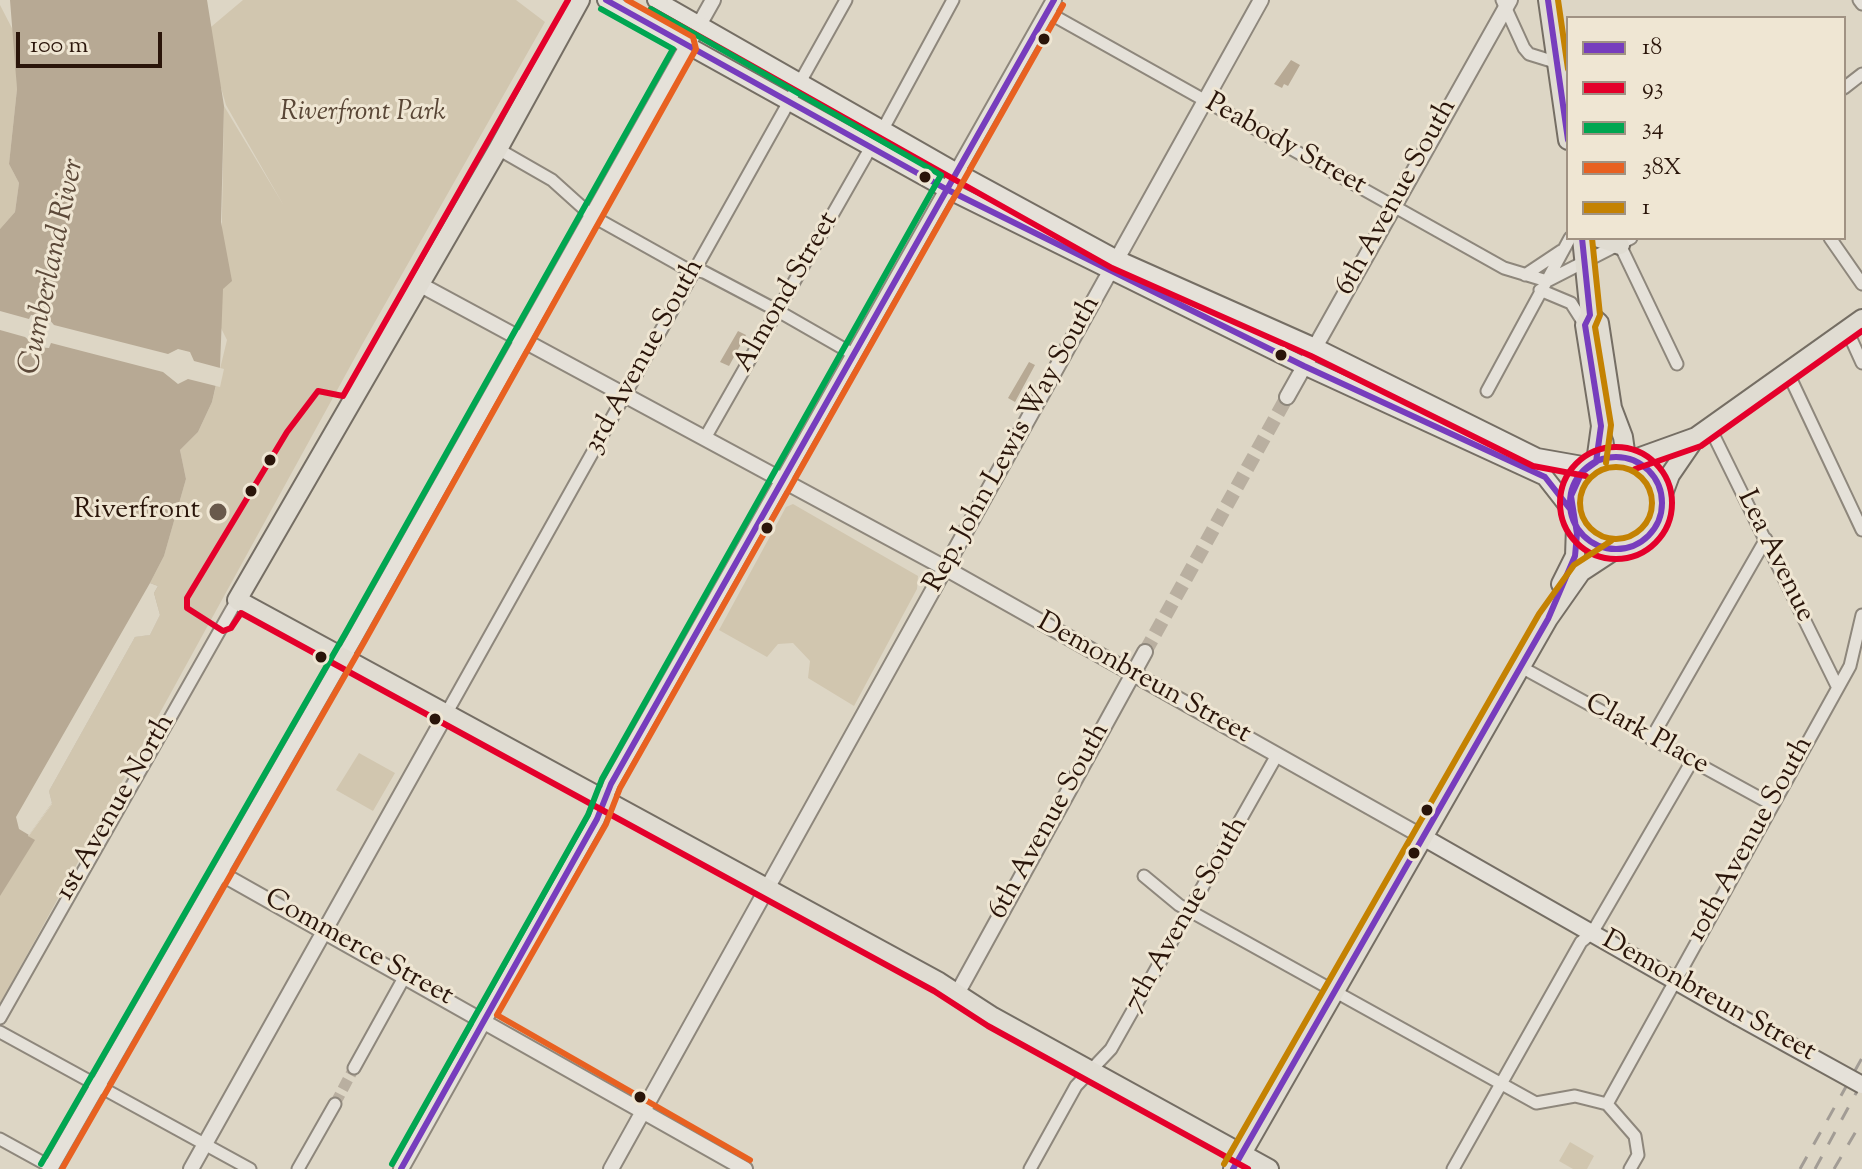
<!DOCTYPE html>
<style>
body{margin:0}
#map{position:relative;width:1862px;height:1169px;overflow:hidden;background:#ddd6c5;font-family:"Sorts Mill Goudy",serif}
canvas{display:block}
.legend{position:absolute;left:1566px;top:16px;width:280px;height:224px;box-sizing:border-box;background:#efe6d3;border:2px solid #a09283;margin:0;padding:10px 14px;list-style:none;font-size:24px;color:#2a150a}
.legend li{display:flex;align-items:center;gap:16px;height:40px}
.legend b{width:40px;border:2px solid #a09283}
.scale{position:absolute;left:16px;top:32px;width:146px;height:36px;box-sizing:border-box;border:4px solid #2a150a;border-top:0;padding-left:10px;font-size:24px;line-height:28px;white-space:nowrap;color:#2a150a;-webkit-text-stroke:6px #efe6d3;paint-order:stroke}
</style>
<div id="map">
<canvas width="1862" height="1169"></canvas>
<ul class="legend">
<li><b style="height:10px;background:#773dbd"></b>18</li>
<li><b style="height:10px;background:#e4002b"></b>93</li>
<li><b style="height:10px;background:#00a651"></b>34</li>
<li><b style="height:10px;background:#e86121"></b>38X</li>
<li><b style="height:10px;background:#c48202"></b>1</li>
</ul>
<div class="scale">100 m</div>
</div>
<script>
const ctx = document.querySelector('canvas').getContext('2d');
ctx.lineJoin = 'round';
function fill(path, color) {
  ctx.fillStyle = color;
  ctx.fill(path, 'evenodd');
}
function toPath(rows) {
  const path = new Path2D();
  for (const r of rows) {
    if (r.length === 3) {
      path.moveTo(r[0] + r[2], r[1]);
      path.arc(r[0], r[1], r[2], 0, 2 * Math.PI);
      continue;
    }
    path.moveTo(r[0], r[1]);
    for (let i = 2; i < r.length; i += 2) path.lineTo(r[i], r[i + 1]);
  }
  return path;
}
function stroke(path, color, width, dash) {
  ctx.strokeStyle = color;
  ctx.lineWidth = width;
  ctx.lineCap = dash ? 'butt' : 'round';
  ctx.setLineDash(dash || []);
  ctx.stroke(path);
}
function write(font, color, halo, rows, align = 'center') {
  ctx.font = font + ' "Sorts Mill Goudy",serif';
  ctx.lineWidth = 6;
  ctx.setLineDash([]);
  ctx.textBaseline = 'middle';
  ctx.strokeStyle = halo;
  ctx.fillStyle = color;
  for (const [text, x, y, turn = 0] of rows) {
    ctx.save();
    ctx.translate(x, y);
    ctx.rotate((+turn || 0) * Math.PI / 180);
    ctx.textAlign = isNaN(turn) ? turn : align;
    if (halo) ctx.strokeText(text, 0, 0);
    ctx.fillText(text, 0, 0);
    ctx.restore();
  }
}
fill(toPath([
 [243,0,516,0,545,22,363,343,0,1004,0,864,28,837,52,804,49,791,135,637,150,635,160,615,150,583,164,556,186,479,180,450,198,432,212,402,227,340,220,326,224,106,284,206,226,105,205,32],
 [0,5,15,34,17,89,9,164,19,183,15,212,0,229],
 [793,504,918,576,917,589,854,706,808,678,810,661,793,643,778,644,767,657,719,630,786,507],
 [359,753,395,773,373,811,336,790],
 [1570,1142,1594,1156,1587,1169,1573,1169,1559,1161]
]), '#d1c6af');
fill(toPath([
 [10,0,207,0,224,106,221,222,232,281,223,289,220,367,212,402,198,432,180,450,186,479,164,556,150,583,158,586,154,593,160,615,150,635,135,637,49,791,52,803,28,836,35,840,0,896,0,229,15,212,19,183,9,164,17,89],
 [1291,60,1300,65,1288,86,1284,84,1282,88,1274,84],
 [738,331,746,335,729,366,720,362],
 [1029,362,1035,365,1015,402,1008,398]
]), '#b7a994');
fill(toPath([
 [0,311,29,319,31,315,48,318,54,325,168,354,178,349,190,352,194,361,224,369,220,387,188,379,178,384,163,372,51,343,49,348,37,347,25,337,0,330],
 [150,583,158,586,154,593,160,615,150,635,135,637,49,791,52,803,29,835,19,829,16,817]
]), '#ddd6c5');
stroke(toPath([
 [335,1104,354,1068]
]), '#b9afa0', 11, [11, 5.5]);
stroke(toPath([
 [1145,652,1287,397]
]), '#b9afa0', 14, [14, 7]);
const minor = toPath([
 [1502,0,1524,48,1529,54,1558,63],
 [1859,0,1862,4],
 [1047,12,1504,268,1547,281,1631,238],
 [1844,88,1862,74],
 [883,129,953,0],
 [498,149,552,180,592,216,685,268,704,272,778,311,853,354],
 [1830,238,1862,284],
 [1620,245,1677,364],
 [1525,275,1561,251],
 [1540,290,1571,303,1585,325],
 [1847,330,1862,363],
 [1788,373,1862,530],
 [1487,391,1570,238],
 [1710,428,1837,686],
 [705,438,871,147],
 [1521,667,1771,804],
 [446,714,846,0],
 [1651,739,1766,539],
 [1144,876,1179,905,1536,1103,1575,1096,1607,1104,1635,1136,1638,1155,1630,1169],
 [0,1018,237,600],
 [0,1032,250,1169],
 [354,1068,405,976],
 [1607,1104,1850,666,1862,615],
 [0,1139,51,1167],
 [298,1169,335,1104],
 [1030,1169,1076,1086,1111,1049,1277,755],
 [1453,1169,1581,942,1592,933,1692,761]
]);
const tertiary = toPath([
 [419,284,945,568,1423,837],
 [1287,397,1510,0],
 [220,873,745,1169],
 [958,992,1145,652],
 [50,1169,354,639,713,0],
 [191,1169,446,714],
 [401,1169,597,819,611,784,1054,0],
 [611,1169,1261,0]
]);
const secondary = toPath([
 [606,0,946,189,1304,366,1545,477,1570,509],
 [656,0,955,171,1117,259,1315,347,1537,457,1588,466],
 [1423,837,1737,1016]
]);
const primary = toPath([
 [580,0,498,149,237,600,939,982,993,1017,1269,1169],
 [1548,0,1568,140],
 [1582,238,1590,315,1585,325,1601,426,1596,462],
 [1599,238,1620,245],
 [1590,315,1599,323,1612,408,1623,437,1626,458],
 [1616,503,46],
 [1632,460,1696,437,1862,319],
 [1661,499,1670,475,1696,437],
 [1561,584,1575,556,1576,526],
 [1233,1169,1548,619,1581,572,1616,549]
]);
stroke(minor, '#8e877c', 15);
stroke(tertiary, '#8e877c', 18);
stroke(secondary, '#756e64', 20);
stroke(primary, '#756e64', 22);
stroke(minor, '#e5e1d9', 11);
stroke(tertiary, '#e5e1d9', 14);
stroke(secondary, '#e5e1d9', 16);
stroke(primary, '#e0dcd2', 18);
stroke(toPath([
 [1800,1169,1862,1058],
 [1815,1169,1862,1082],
 [1834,1169,1862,1121]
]), '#a29c95', 3, [14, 14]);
const secondaryBridge = toPath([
 [1737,1016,1862,1085]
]);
stroke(secondaryBridge, '#756e64', 20, []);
stroke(secondaryBridge, '#e5e1d9', 16);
stroke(toPath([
 [606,0,946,189,1304,366,1545,477,1570,509],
 [1548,0,1568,140],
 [1582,238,1590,315,1585,325,1601,426,1596,462],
 [1616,503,46],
 [401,1169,597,819,611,784,1054,0],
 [1233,1169,1548,619,1575,556,1577,534,1571,496,1582,472,1596,462]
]), '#773dbd', 6);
stroke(toPath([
 [568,0,343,396,318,391,287,432,187,598,187,608,223,631,231,628,241,613,934,991,988,1026,1248,1169],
 [651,9,1112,268,1311,356,1533,466,1586,476],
 [1616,503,56],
 [1635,469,1701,446,1862,331]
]), '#e4002b', 6);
stroke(toPath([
 [41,1164,345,634,673,49,601,9],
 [392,1164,588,815,602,779,941,175,651,9]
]), '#00a651', 6);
stroke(toPath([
 [750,1160,497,1015,606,824,620,788,1063,5],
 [62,1169,363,644,696,49,693,37,627,0]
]), '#e86121', 6);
stroke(toPath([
 [1558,0,1568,69],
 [1592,238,1600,315,1595,327,1611,425,1606,463],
 [1616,503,36],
 [1224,1164,1539,614,1574,565,1611,541]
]), '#c48202', 6);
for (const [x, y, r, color] of [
 [1044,39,7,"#2a150a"],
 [925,177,7,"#2a150a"],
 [1281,355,7,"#2a150a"],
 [270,460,7,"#2a150a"],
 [251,491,7,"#2a150a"],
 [218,512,10,"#69594b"],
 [767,528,7,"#2a150a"],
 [321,657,7,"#2a150a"],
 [435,719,7,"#2a150a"],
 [1427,810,7,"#2a150a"],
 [1414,853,7,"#2a150a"],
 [640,1097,7,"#2a150a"]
]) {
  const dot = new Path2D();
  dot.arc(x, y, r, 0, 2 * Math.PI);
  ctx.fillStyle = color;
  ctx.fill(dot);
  stroke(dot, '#efe6d3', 3);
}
write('italic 28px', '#594636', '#efe6d3', [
 ["Riverfront Park",363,114]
]);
write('28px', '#2a150a', '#efe6d3', [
 ["Peabody Street",1285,146,29],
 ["6th Avenue South",1398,198,-61],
 ["Almond Street",788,293,-60],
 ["3rd Avenue South",646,357,-61],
 ["Rep. John Lewis Way South",1014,445,-61],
 ["Lea Avenue",1774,557,64],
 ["Demonbreun Street",1143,680,29],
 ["Clark Place",1646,736,29],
 ["1st Avenue North",117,808,-60],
 ["6th Avenue South",1051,822,-61],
 ["10th Avenue South",1752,840,-61],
 ["7th Avenue South",1188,915,-60],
 ["Commerce Street",358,949,29],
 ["Demonbreun Street",1708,998,29]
]);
write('28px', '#2a150a', '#efe6d3', [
 ["Riverfront",200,512]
], 'right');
write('italic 30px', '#5c4939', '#efe6d3', [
 ["Cumberland River",54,267,-78]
]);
</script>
